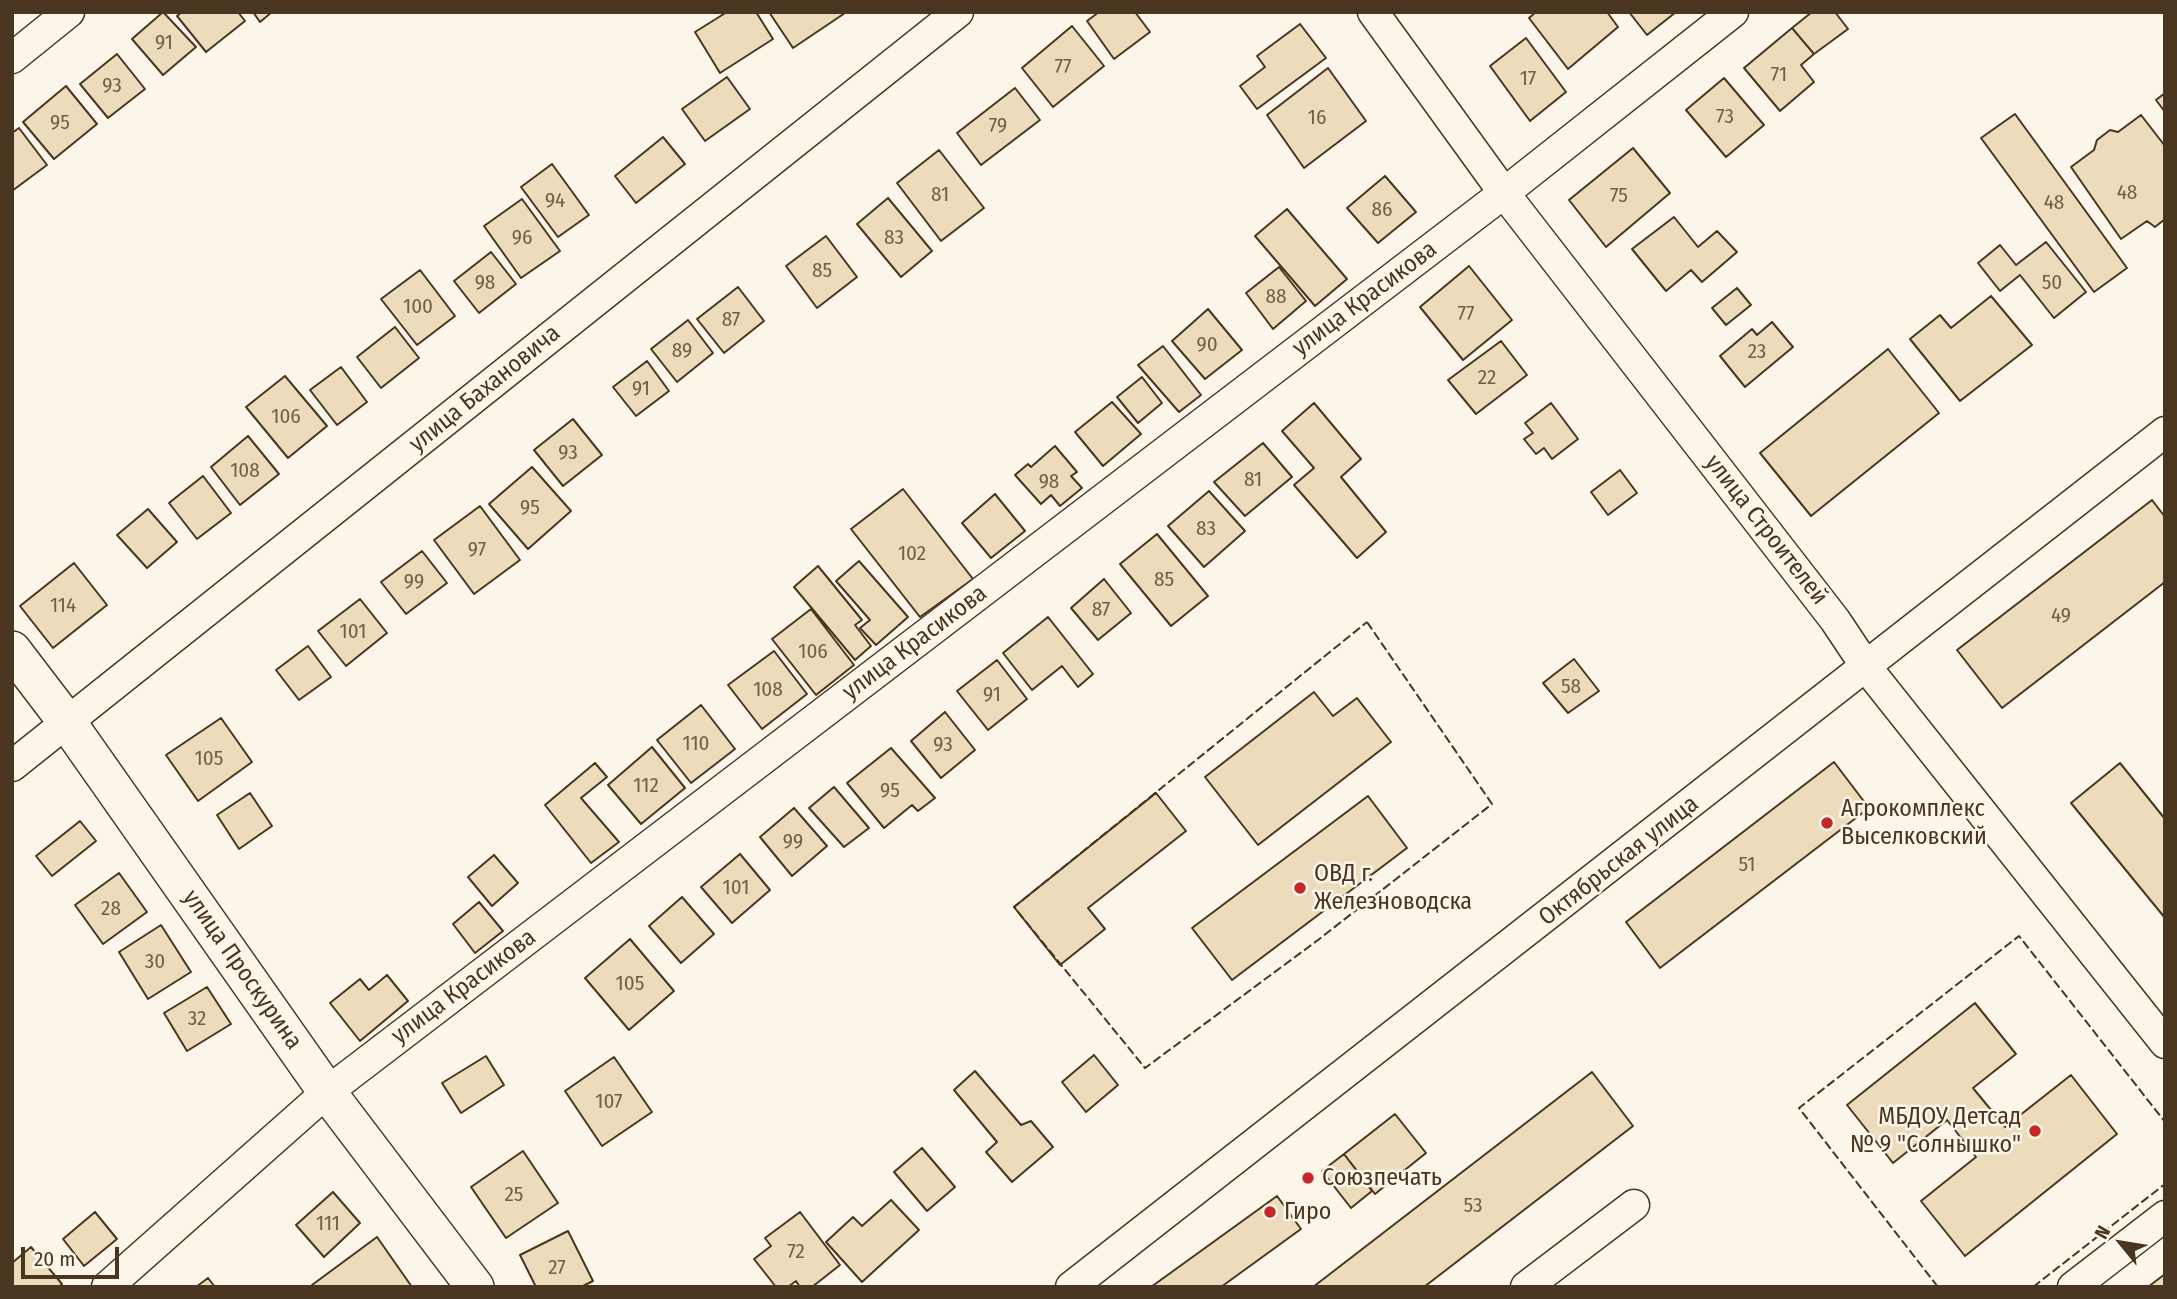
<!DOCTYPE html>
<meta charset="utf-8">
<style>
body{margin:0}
#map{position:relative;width:2177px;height:1299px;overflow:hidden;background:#fbf6e9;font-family:"Fira Sans Condensed",sans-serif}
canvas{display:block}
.frame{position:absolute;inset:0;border:14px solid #4a3520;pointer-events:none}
.north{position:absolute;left:2086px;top:1208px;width:70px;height:70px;-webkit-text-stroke:5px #fbf6e9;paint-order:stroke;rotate:300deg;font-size:19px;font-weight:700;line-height:28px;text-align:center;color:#4a3520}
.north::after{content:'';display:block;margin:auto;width:24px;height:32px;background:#4a3520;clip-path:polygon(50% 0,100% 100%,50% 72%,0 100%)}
.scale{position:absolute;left:21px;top:1247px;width:98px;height:32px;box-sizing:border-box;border:4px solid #4a3520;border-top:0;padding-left:9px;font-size:21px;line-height:24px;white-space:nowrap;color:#4a3520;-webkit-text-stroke:5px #fbf6e9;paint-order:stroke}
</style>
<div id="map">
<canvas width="2177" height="1299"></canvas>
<div class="frame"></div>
<div class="north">N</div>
<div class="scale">20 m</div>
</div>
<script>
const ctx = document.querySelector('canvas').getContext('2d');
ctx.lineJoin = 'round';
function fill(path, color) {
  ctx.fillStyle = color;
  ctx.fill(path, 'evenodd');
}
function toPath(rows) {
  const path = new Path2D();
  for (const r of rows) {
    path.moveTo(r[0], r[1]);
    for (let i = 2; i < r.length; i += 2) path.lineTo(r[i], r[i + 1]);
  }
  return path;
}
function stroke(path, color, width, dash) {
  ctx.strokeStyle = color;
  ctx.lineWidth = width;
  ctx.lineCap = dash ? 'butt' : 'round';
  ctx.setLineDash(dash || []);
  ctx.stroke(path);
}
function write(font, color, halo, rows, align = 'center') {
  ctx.font = font + ' "Fira Sans Condensed",sans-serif';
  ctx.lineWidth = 5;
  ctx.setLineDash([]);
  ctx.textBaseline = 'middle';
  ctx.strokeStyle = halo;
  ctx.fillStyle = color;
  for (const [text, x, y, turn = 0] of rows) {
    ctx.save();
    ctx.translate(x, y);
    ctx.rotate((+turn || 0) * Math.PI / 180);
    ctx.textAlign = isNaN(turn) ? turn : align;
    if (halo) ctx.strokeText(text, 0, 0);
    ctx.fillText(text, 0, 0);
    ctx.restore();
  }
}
const building = toPath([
 [163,12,196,47,163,75,132,39,163,12],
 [182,12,238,12,245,21,206,52,177,16,182,12],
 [253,12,272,12,260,22,253,12],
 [727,12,756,12,773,39,720,73,695,32,727,12],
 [769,12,845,12,845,13,793,48,769,12],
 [1099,12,1135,12,1150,32,1114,59,1087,21,1099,12],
 [1536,12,1607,12,1618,27,1568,69,1529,18,1536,12],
 [1629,12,1676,12,1647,35,1629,12],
 [1812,12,1835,12,1848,29,1814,54,1792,28,1812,12],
 [1300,24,1326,58,1257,109,1240,86,1265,67,1257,56,1300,24],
 [1072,26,1104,66,1053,107,1022,68,1072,26],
 [1792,28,1814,54,1801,65,1814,82,1780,111,1744,68,1792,28],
 [1526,38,1566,92,1530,121,1490,66,1526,38],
 [117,54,145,89,108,118,80,84,117,54],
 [1328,68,1366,121,1304,168,1267,115,1328,68],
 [727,77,750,109,705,141,682,109,727,77],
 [1724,78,1764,125,1726,157,1686,110,1724,78],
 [66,86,97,124,54,159,23,122,66,86],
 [1015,88,1040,120,981,165,957,133,1015,88],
 [2165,93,2165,112,2156,100,2165,93],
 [2015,114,2127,268,2094,292,1981,138,2015,114],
 [2141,115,2165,146,2165,219,2155,227,2147,221,2121,239,2071,167,2094,150,2097,140,2110,130,2118,132,2141,115],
 [19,128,47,165,12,191,12,133,19,128],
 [663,137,685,164,636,203,615,176,663,137],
 [1633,148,1670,193,1606,247,1569,200,1633,148],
 [939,150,984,208,941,241,897,183,939,150],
 [552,164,589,215,558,237,521,187,552,164],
 [1385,176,1416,212,1378,243,1347,208,1385,176],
 [888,198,932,251,901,277,857,224,888,198],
 [522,199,560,251,521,278,484,226,522,199],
 [1287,209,1347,279,1315,306,1255,236,1287,209],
 [1674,217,1698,247,1717,231,1737,252,1702,282,1691,270,1666,291,1632,249,1674,217],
 [826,236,857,277,817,308,786,266,826,236],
 [2046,242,2086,292,2054,318,2020,275,2000,291,1978,263,2000,245,2016,265,2046,242],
 [491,252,516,284,479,313,454,281,491,252],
 [1469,266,1512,320,1463,360,1420,307,1469,266],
 [1279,267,1306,301,1273,329,1246,293,1279,267],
 [420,270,455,316,417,345,381,299,420,270],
 [738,287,764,321,724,353,697,319,738,287],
 [1737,288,1751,305,1726,325,1712,308,1737,288],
 [1991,296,2032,345,1960,401,1910,339,1940,315,1951,328,1991,296],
 [1208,309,1242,350,1205,379,1172,341,1208,309],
 [688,320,713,353,677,382,651,349,688,320],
 [1772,322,1793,347,1745,387,1720,356,1752,329,1757,335,1772,322],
 [395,327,419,358,381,388,357,357,395,327],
 [1501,341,1527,375,1476,414,1448,380,1501,341],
 [1163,346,1201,395,1179,412,1138,365,1163,346],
 [1888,349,1939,413,1811,516,1760,453,1888,349],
 [647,361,669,391,636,416,613,387,647,361],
 [341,367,367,402,337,425,310,390,341,367],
 [285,376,327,426,288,458,246,407,285,376],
 [1142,377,1162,403,1138,423,1117,397,1142,377],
 [1112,402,1141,434,1103,466,1075,432,1112,402],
 [1314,403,1361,459,1341,477,1386,532,1357,558,1294,485,1314,468,1282,431,1314,403],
 [1551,403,1578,439,1552,459,1544,448,1536,454,1524,439,1533,433,1525,423,1551,403],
 [573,419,602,455,563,486,534,450,573,419],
 [248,436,279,474,240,505,211,467,248,436],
 [1263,443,1292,477,1245,516,1214,482,1263,443],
 [1055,446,1077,472,1071,476,1082,488,1060,506,1051,495,1041,504,1015,475,1028,464,1031,467,1055,446],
 [532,467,571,511,528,549,489,504,532,467],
 [1620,470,1637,493,1608,515,1591,492,1620,470],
 [203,476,231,513,197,539,169,503,203,476],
 [903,489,973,579,920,617,851,529,903,489],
 [1209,491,1245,531,1204,567,1168,526,1209,491],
 [995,494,1025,531,991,558,962,523,995,494],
 [2152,500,2165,517,2165,582,2002,708,1957,650,2152,500],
 [480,506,520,560,474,594,434,540,480,506],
 [148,509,177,542,147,568,117,535,148,509],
 [1157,534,1208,596,1171,626,1120,564,1157,534],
 [422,551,447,583,406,614,381,582,422,551],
 [859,561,908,617,876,645,860,628,870,620,836,581,859,561],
 [74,563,107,605,53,648,20,606,74,563],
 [818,566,862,620,855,625,871,646,855,660,794,587,818,566],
 [1104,579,1131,613,1098,640,1071,608,1104,579],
 [360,599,387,633,346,666,318,631,360,599],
 [811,609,854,665,816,695,772,639,811,609],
 [1048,617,1093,674,1078,687,1062,666,1032,690,1003,653,1048,617],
 [308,646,331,677,299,700,276,670,308,646],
 [774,651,807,694,762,729,728,685,774,651],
 [1574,659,1599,691,1568,713,1543,683,1574,659],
 [997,660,1027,699,988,730,957,691,997,660],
 [1314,692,1333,716,1357,698,1391,742,1258,845,1205,777,1314,692],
 [701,705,735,749,691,783,657,740,701,705],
 [945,712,975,750,941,778,911,741,945,712],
 [221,718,252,762,198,801,166,755,221,718],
 [652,747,685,788,641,824,608,785,652,747],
 [891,748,935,798,918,811,912,805,884,828,847,783,891,748],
 [1834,762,1869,808,1660,968,1626,922,1834,762],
 [595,763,607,777,581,798,619,842,591,863,545,805,595,763],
 [2120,763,2165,819,2165,918,2071,803,2120,763],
 [834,787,869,828,844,847,809,808,834,787],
 [250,793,272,826,239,849,217,815,250,793],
 [1156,793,1186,831,1088,908,1105,929,1060,965,1014,907,1156,793],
 [1368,796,1407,848,1232,980,1192,928,1368,796],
 [794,808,827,846,792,876,760,837,794,808],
 [80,821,96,841,52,876,36,856,80,821],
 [740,854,770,890,732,923,701,887,740,854],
 [494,855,518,883,492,906,468,877,494,855],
 [119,873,147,912,103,944,75,905,119,873],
 [682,897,714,934,681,963,649,926,682,897],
 [479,902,503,931,475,953,453,924,479,902],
 [161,925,191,972,148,999,119,952,161,925],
 [630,939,674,991,629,1030,585,978,630,939],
 [387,975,408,1001,360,1041,330,1003,360,979,369,990,387,975],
 [207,987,231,1024,187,1051,164,1013,207,987],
 [1975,1003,2016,1054,1973,1088,2005,1127,2071,1075,2117,1134,1965,1256,1921,1201,1976,1157,1947,1120,1893,1163,1847,1105,1975,1003],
 [1094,1055,1118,1085,1086,1112,1062,1082,1094,1055],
 [486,1056,504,1085,461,1113,442,1083,486,1056],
 [614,1057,652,1112,602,1146,565,1091,614,1057],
 [975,1071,1021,1125,1031,1121,1053,1147,1012,1182,986,1152,997,1142,954,1090,975,1071],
 [1592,1072,1633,1126,1424,1287,1313,1287,1592,1072],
 [1395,1114,1426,1153,1375,1194,1344,1154,1395,1114],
 [922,1148,955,1187,927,1211,894,1172,922,1148],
 [523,1151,558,1203,506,1238,471,1187,523,1151],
 [1344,1154,1372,1191,1351,1208,1322,1171,1344,1154],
 [333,1192,360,1223,324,1257,296,1225,333,1192],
 [1277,1196,1301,1229,1221,1287,1151,1287,1277,1196],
 [891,1200,919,1230,862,1282,826,1242,853,1217,862,1226,891,1200],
 [95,1212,117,1239,84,1266,63,1239,95,1212],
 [800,1212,840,1265,812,1287,800,1287,796,1281,788,1287,776,1287,754,1259,771,1246,765,1238,800,1212],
 [568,1231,593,1281,581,1287,536,1287,520,1255,568,1231],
 [377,1237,412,1287,313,1287,312,1285,377,1237],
 [31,1247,62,1284,59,1287,12,1287,12,1263,31,1247],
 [2165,1274,2165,1287,2148,1287,2165,1274],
 [208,1278,215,1287,196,1287,208,1278]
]);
fill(building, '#ecdcbc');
stroke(building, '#4a3520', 2);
const minor = toPath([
 [1373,12,1504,193,1835,620,1867,668,2165,1043],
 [12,58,69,12],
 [12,766,958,12],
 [107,1287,327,1092,1504,193,1733,12],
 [1071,1287,2165,432],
 [1526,1287,1634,1205],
 [2073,1287,2165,1216]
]);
const tertiary = toPath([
 [12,650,67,722,327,1092,475,1287]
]);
stroke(minor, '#4a3520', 33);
stroke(tertiary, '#4a3520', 40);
stroke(minor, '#fbf6e9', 30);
stroke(tertiary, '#fbf6e9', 37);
stroke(toPath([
 [1367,622,1492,804,1318,940,1145,1068,1014,907,1367,622],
 [1938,1287,1799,1108,2019,936,2165,1122],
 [2033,1287,2165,1184]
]), '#4a3520', 2, [9, 3.5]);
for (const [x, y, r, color] of [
 [1827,823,7,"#c62828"],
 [1300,888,7,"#c62828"],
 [2035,1131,7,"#c62828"],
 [1308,1178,7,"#c62828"],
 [1270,1212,7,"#c62828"]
]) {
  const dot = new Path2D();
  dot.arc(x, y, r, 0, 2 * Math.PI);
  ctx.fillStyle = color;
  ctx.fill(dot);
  stroke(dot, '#fbf6e9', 2.5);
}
write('21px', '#725f47', null, [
 ["91",164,43],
 ["77",1063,67],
 ["71",1779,75],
 ["17",1528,79],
 ["93",112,86],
 ["73",1725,117],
 ["16",1317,118],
 ["95",60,123],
 ["79",998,126],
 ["48",2127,193],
 ["81",940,195],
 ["75",1619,196],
 ["94",555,201],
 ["48",2054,203],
 ["86",1382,210],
 ["96",522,238],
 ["83",894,238],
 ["85",822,271],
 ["98",485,283],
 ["50",2052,283],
 ["88",1276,297],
 ["100",418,307],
 ["77",1466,314],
 ["87",731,320],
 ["90",1207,345],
 ["89",682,351],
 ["23",1757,352],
 ["22",1487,378],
 ["91",641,389],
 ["106",286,417],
 ["93",568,453],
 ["108",245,471],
 ["81",1253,480],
 ["98",1049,482],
 ["95",530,508],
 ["83",1206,529],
 ["97",477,550],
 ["102",912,554],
 ["85",1164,580],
 ["99",414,582],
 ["114",63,606],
 ["87",1101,610],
 ["49",2061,616],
 ["101",353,632],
 ["106",813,652],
 ["58",1571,687],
 ["108",768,690],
 ["91",992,695],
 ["110",696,744],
 ["93",943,745],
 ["105",209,759],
 ["112",646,786],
 ["95",890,791],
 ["99",793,842],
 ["51",1747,865],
 ["101",736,888],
 ["28",111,909],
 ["30",155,962],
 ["105",630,984],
 ["32",197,1019],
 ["107",609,1102],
 ["25",514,1195],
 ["53",1473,1206],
 ["111",328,1224],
 ["72",796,1252],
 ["27",557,1268]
]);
write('24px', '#4a3520', '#fbf6e9', [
 ["улица Красикова",1365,299,-37],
 ["улица Бахановича",485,389,-39],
 ["улица Строителей",1766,530,52],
 ["улица Красикова",915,643,-37],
 ["Октябрьская улица",1619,861,-38],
 ["улица Проскурина",242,970,55],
 ["улица Красикова",464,987,-37]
]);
write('24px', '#4a3520', '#fbf6e9', [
 ["Агрокомплекс",1841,809],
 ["Выселковский",1841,837],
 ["ОВД г.",1314,874],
 ["Железноводска",1314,902],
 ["МБДОУ Детсад",2021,1117,"right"],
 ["№ 9 \"Солнышко\"",2021,1145,"right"],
 ["Союзпечать",1322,1178],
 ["Гиро",1284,1212]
], 'left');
</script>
